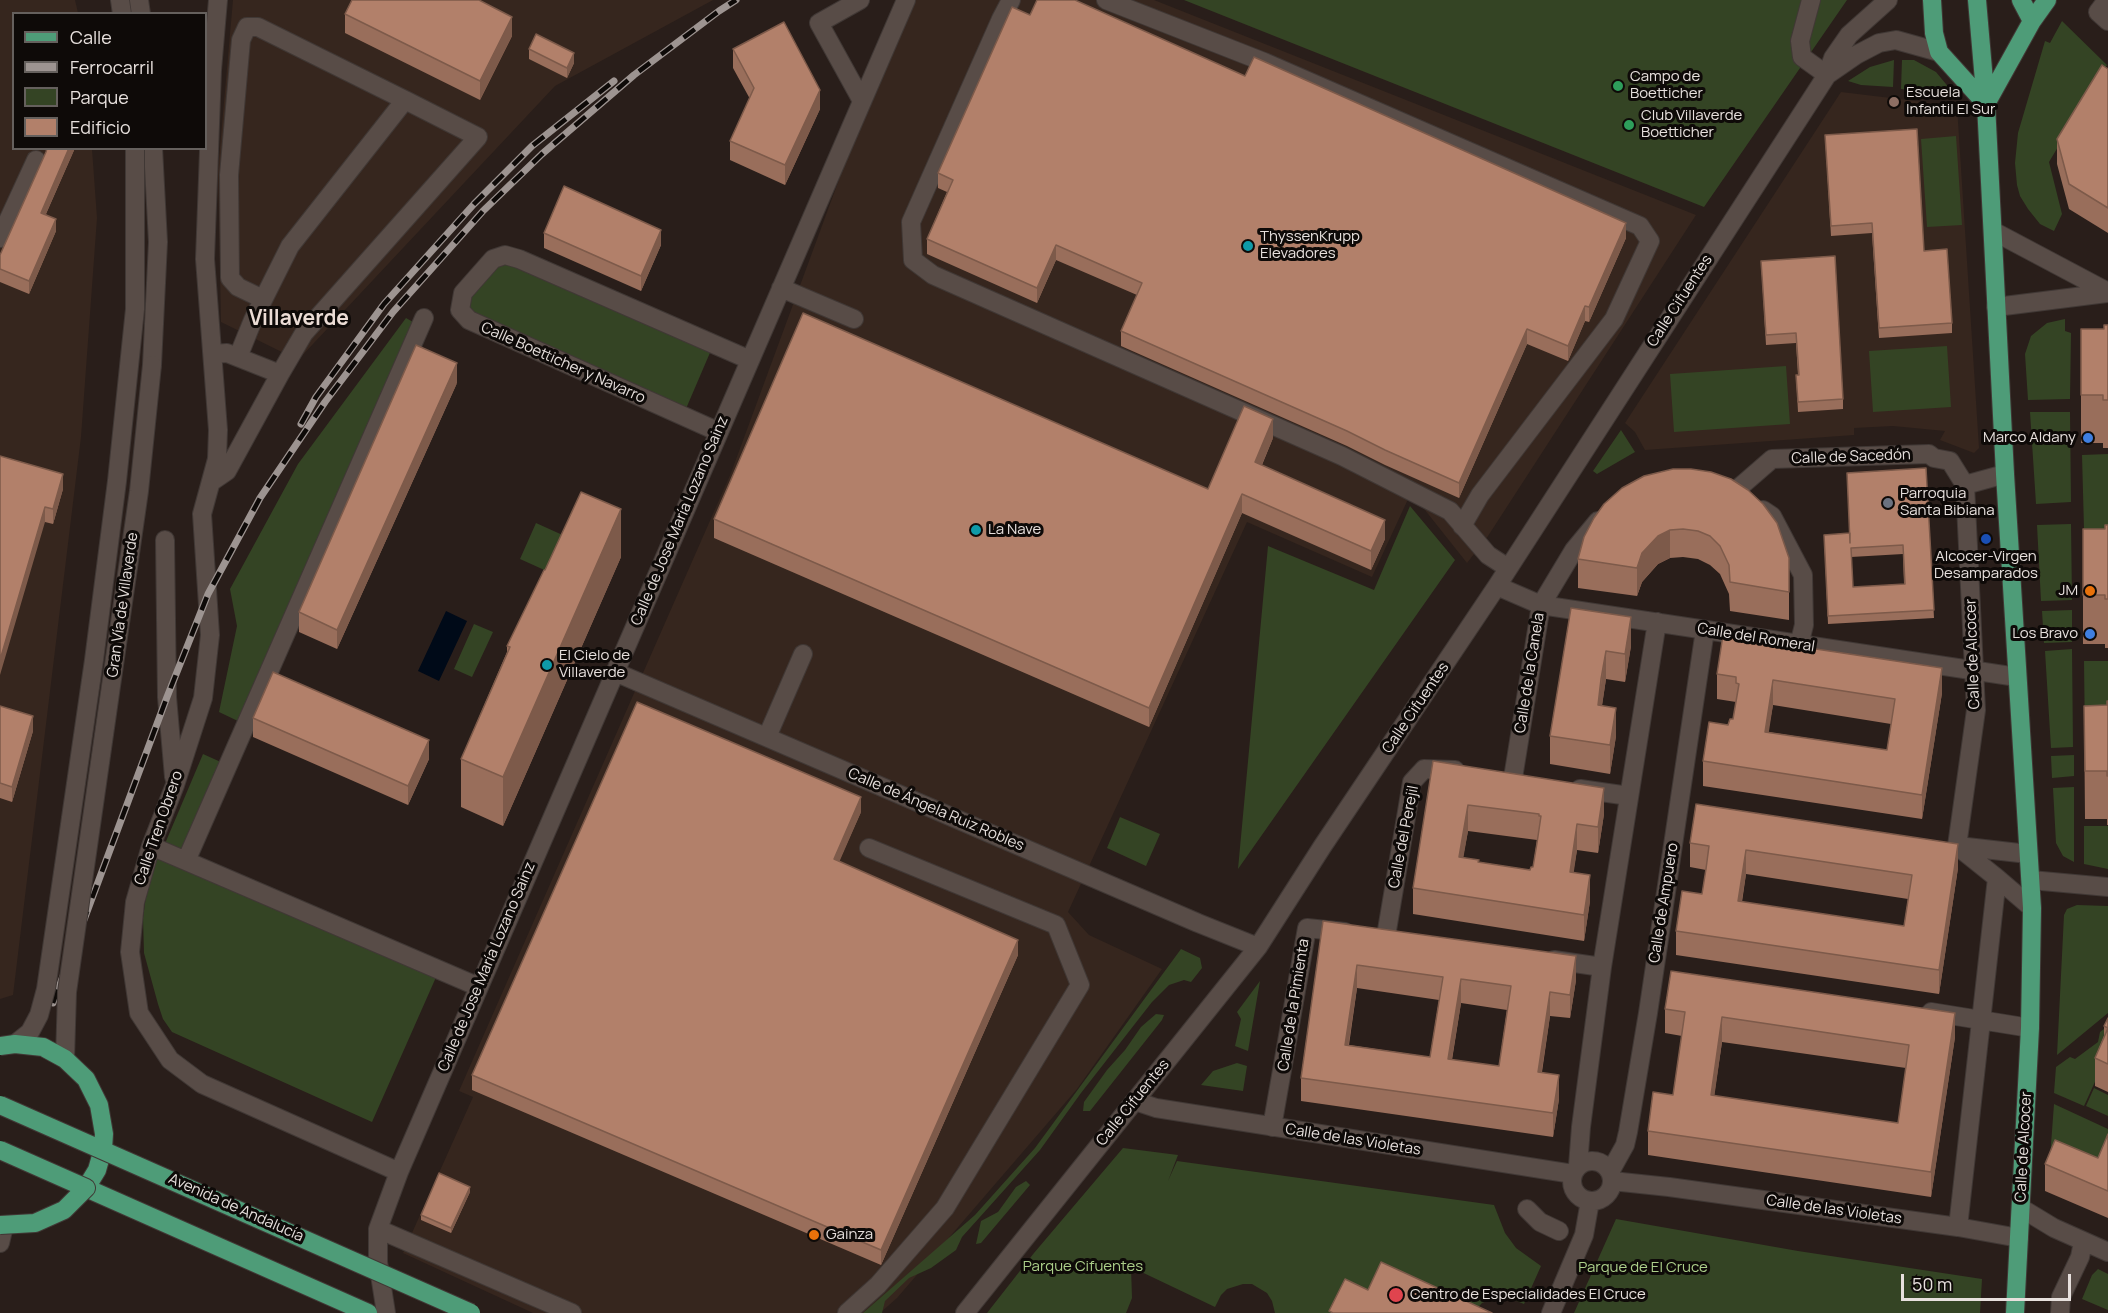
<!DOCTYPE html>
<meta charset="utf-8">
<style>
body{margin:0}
#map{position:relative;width:2108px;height:1313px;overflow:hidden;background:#291e1a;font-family:Manrope,sans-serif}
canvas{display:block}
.legend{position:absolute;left:12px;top:12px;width:195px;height:138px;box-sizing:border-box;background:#0e0a08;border:2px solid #65605d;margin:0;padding:8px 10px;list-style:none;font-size:18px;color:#e7e0dd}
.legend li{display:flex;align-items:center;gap:12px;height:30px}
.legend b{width:30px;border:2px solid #65605d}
.scale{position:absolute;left:1901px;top:1274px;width:170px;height:27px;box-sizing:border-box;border:3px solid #e7e0dd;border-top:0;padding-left:8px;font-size:18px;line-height:21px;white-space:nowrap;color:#e7e0dd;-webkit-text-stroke:4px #0e0a08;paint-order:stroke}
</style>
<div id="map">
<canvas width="2108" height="1313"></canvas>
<ul class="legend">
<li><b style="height:8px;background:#4e9c78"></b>Calle</li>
<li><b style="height:8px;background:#9d9491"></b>Ferrocarril</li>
<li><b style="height:16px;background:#344424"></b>Parque</li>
<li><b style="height:16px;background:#b2806a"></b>Edificio</li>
</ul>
<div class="scale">50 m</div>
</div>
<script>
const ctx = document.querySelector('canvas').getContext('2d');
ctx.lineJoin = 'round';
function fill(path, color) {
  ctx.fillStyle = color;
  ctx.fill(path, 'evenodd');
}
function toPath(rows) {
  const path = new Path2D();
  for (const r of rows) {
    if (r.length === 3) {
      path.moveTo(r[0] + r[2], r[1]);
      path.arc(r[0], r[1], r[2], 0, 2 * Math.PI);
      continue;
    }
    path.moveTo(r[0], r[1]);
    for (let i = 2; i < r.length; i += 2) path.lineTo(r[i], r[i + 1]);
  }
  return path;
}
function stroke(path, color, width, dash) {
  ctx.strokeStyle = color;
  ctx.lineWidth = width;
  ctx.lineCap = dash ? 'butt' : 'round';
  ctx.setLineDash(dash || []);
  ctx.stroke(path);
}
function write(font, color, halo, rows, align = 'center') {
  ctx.font = font + ' Manrope,sans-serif';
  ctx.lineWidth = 6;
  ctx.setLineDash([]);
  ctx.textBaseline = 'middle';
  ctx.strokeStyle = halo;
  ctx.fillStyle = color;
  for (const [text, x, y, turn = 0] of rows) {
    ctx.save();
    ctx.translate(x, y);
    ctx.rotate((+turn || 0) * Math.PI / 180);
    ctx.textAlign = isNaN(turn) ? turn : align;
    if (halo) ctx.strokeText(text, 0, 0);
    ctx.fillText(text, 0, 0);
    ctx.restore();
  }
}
fill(toPath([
 [0,0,75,0,78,13,14,14,14,148,92,149,97,218,81,437,13,995,0,999],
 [233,0,713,0,555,86,298,360,221,322,218,170],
 [916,0,1154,0,1696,215,1488,536,1467,563,1417,500,1409,497,1372,577,1247,522,1068,912,1089,935,1162,969,1077,1089,897,1298,880,1313,533,1313,403,1253,473,1097,459,1091,731,473,851,147],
 [1841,92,1957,106,1979,448,1974,453,1940,440,1945,431,1893,426,1854,428,1854,435,1645,450,1635,432,1625,423]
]), '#36261e');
fill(toPath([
 [1184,0,1847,0,1704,207],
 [2062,21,2107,65,2049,162,2062,214,2054,231,2040,224,2028,209,2020,196,2017,185,2015,163,2018,133,2045,41,2050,43],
 [1894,60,1893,87,1861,85,1848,81,1870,67],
 [1902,60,1914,60,1936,72,1955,95,1901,89],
 [1956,136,1962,225,1927,227,1921,139],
 [508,260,712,348,685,411,479,320,469,310,469,294,493,266],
 [406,318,413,322,240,722,219,712,237,626,230,589,298,464],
 [2065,319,2065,331,2071,333,2070,399,2028,400,2025,354,2031,336,2047,323],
 [1947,346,1951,407,1873,412,1869,351],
 [1786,366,1790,424,1674,432,1670,374],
 [2030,412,2070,412,2071,502,2036,504],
 [1621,430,1635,452,1597,474,1593,471],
 [2108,454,2108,565,2085,566,2082,455],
 [1410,506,1455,560,1238,869,1268,546,1374,590],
 [536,523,567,537,551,573,520,559],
 [2071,524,2072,600,2041,601,2037,525],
 [2072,610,2072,642,2044,643,2042,611],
 [474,624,493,632,472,677,454,669],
 [2072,649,2073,747,2051,748,2045,651],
 [2084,661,2108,661,2108,743,2085,743],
 [203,754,223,763,183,854,164,846],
 [2074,755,2074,776,2052,778,2051,756],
 [2074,787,2074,862,2063,856,2056,843,2053,788],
 [1120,817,1160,834,1146,866,1107,848],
 [2084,826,2108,826,2108,869,2084,864],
 [158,855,437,975,372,1122,172,1032,163,1019,158,1004,144,953,143,918,145,903,148,887],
 [2077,905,2108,906,2108,1013,2057,1055,2064,915,2067,909],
 [1181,949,1200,958,1202,968,1191,982,1184,980,1169,985,1152,1002,1081,1093,1040,1150,962,1237,956,1250,931,1268,909,1278,885,1301,882,1313,863,1313,975,1215,1035,1148],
 [1260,981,1248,1051,1235,1046,1241,1019,1237,1012],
 [1156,1014,1164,1015,1162,1020,1090,1111,1083,1111,1084,1102,1107,1070,1125,1050,1141,1027],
 [2108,1026,2099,1073,2084,1106,2054,1093,2056,1067,2070,1057,2075,1059,2098,1042,2100,1032],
 [1237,1063,1247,1066,1243,1091,1201,1085,1213,1071],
 [2094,1088,2108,1095,2108,1116,2086,1106],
 [2054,1104,2108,1129,2108,1183,2050,1158],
 [1123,1148,1178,1155,1168,1181,1177,1161,1494,1205,1505,1233,1516,1248,1541,1266,1524,1304,1507,1297,1500,1296,1482,1303,1473,1313,1365,1298,1333,1313,1275,1313,1272,1301,1267,1293,1252,1284,1243,1284,1227,1289,1221,1295,1215,1307,1131,1267,1132,1298,1126,1313,987,1313,1034,1253],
 [1026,1181,1030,1185,981,1243,976,1244,981,1221,998,1212,1016,1187],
 [1616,1219,1798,1251,1982,1279,1980,1313,1574,1313],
 [2098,1269,2108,1274,2108,1310,2082,1299,2092,1275]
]), '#344424');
fill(toPath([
 [446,611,467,621,439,681,418,671]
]), '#000a18');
const minor = toPath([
 [120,0,122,14],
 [139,0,141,14],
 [218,0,212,70,205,259,218,430,217,459,202,514,210,635,203,698,175,785,151,846,135,902,130,952,139,1013,170,1060,202,1084,399,1172],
 [860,0,819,23,862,101],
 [1011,0,1001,19,911,222,913,260,933,275,1342,456,1450,511,1488,555,1508,568],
 [1106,0,1264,62,1640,226,1650,241,1614,319,1480,495,1462,526],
 [1811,0,1800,41,1802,57,1827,75],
 [2107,0,2098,12,2108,21],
 [1827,75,1856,55,1879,43,1896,40,1939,52],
 [1993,231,2108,292],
 [0,238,36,160],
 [781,288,854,319],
 [1996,307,2108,293],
 [424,318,186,861,479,987],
 [238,357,253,320,290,246,405,100,258,27,247,27,241,40,229,175,230,278,238,287,263,299],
 [152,365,158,242,153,148],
 [280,374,304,333,478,137,405,100],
 [719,432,469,320,460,310,463,293,493,259,505,255,519,259,750,360],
 [211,482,227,471,280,374,227,353,213,354],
 [1734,492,1772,459,1929,454,1934,458,1950,461,1965,485],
 [1763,510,1772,516,1803,575,1804,625,1799,645],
 [165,540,167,697,174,777],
 [1497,586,1541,605,2017,677],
 [615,672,1198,923,1258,947],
 [767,737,803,654],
 [1513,778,1541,605,1574,550,1598,521],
 [1580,789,1629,796],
 [151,846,186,861],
 [1958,846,2028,854],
 [1997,878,2032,908],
 [2031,880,2108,887],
 [1386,936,1412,782,1424,769,1455,770],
 [1554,960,1602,967],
 [1931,1012,2030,1028],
 [1135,1101,1156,1108,1573,1174],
 [1272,1127,1307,928,1345,932],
 [1592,1181,20],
 [1578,1166,1581,1127,1602,967,1657,622],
 [1610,1172,1625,1145,1628,1132,1648,1013,1705,630],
 [1612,1181,1669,1187,1958,1227,2019,1238],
 [2021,1208,2054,1228,2108,1252],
 [1527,1209,1540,1222,1559,1231],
 [1958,1227,1997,878,1957,846,1976,710,1965,485,2005,474],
 [378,1229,572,1313],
 [0,1243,4,1226],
 [386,1313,378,1262,378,1229,399,1172,906,0],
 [847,1313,878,1285,945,1208,1080,985,1056,925,869,848],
 [965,1313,1258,947,1322,847,1497,586,1827,75,1833,58,1849,35,1888,0],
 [1551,1313,1584,1235,1590,1201],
 [2060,1313,2061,1297,2080,1257,2083,1242]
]);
const major = toPath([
 [1932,0,1934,33,1939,52,1986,104],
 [1977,0,1986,104,2005,474,2032,908,2030,1028,2015,1313],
 [2021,0,2032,21],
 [1986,104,2032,21,2047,0],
 [103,1149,97,1170,86,1188,368,1313]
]);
stroke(minor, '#403835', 20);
stroke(major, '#403835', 20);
stroke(minor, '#584c47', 18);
stroke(major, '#4e9c78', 18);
const rail = toPath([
 [301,424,316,397,384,304,474,204,532,146,614,81],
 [53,1003,167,697,208,594,260,498,325,402,393,312,483,211,542,154,634,75,719,11,736,0]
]);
stroke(rail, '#9d9491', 7);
stroke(rail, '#0e0a08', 4.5, [14]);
const minorBridge = toPath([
 [15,1044,30,1032,39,1015,46,989,94,660,117,481,135,309,135,148],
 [65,1059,67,992,139,491,152,365]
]);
const majorBridge = toPath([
 [0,1046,15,1044,43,1047,65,1059,86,1079,99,1105,104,1134,103,1149],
 [0,1105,471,1313],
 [0,1150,86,1188,64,1210,35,1223,0,1225]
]);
stroke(minorBridge, '#403835', 20, []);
stroke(majorBridge, '#403835', 20, []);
stroke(minorBridge, '#584c47', 18);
stroke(majorBridge, '#4e9c78', 18);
fill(toPath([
 [345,14,512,36,480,100,345,33],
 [1030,15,1245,76,1626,238,1589,322,1585,321,1568,361,1527,344,1459,498,1385,465,1347,446,1121,346,1121,331,1137,295,1056,260,1037,303,927,254,927,239,947,192,938,188,938,173],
 [529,49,574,63,567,78,529,59],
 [733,49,820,109,785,185,730,160,730,141,750,99,733,68],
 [2108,69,2108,233,2069,209,2057,164,2057,139],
 [1825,135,1924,251,1952,323,1952,333,1879,338,1872,233,1831,236],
 [75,148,46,214,56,231,29,294,0,282,0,255],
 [544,233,661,245,641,291,544,248],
 [1761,261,1843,399,1843,409,1798,412,1796,375,1798,375,1796,343,1766,345],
 [2108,325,2108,448,2103,448,2103,443,2081,443,2081,329,2104,329],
 [457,383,337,649,299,632,299,612],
 [1273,438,1262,465,1385,539,1371,570,1242,513,1149,727,714,538,714,519,1208,489],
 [0,456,63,489,53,524,45,522],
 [1926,468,1934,618,1828,624,1824,535,1849,533],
 [1903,554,1904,584,1853,587,1851,557],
 [1594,518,1777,523,1789,592,1789,620,1730,611,1729,594,1720,574,1710,565,1698,559,1683,557,1670,558,1658,564,1642,582,1637,596,1578,588,1578,559],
 [2108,525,2108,648,2105,648,2105,644,2083,644,2083,529,2105,529],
 [621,557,503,826,461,807,461,759,507,652,507,646,545,570],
 [1571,608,1631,646,1625,682,1606,679,1602,705,1616,736,1610,774,1550,764,1550,736],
 [1717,674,1942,693,1922,819,1703,786,1703,761,1733,719,1736,702,1717,699],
 [1773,705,1891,724,1887,750,1768,732],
 [2108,701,2108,825,2107,825,2107,819,2085,819,2084,706,2107,705],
 [0,706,33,731,12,802,0,798],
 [253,718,429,759,408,805,253,737],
 [1433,761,1604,814,1598,853,1577,850,1573,873,1590,901,1584,941,1413,914,1413,888],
 [1468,831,1537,840,1533,867,1530,870,1479,862,1463,857],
 [861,812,839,861,1018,955,881,1265,472,1090,472,1075],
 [1690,843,1958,868,1939,994,1676,955,1676,931,1702,894,1706,870,1690,867],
 [1746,874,1908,899,1904,926,1742,902],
 [1323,921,1576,980,1570,1018,1550,1016,1542,1072,1559,1099,1553,1137,1301,1101,1301,1078],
 [1357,988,1439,1000,1430,1057,1349,1045],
 [1461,1003,1507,1010,1499,1066,1452,1060],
 [1665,1009,1955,1037,1931,1197,1648,1155,1648,1131,1673,1095,1682,1036,1665,1033],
 [1722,1042,1906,1068,1898,1123,1714,1096],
 [2108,1018,2108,1092,2095,1086,2095,1058,2104,1036,2104,1026],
 [2108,1134,2108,1218,2045,1191,2045,1164,2098,1158],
 [470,1192,451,1233,421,1220,421,1215]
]), '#996e5b');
fill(toPath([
 [512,17,512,36,480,100,480,81],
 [574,53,574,63,567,78,567,68],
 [820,90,820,109,785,185,785,165],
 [69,148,75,148,41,225,41,213],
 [56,219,56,231,29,294,29,281],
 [1626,223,1626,238,1589,322,1589,307],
 [661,230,661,245,641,291,641,276],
 [1056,245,1056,260,1037,303,1037,288],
 [1585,306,1585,321,1568,361,1568,346],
 [1527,329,1527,344,1459,498,1459,483],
 [457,363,457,383,337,649,337,630],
 [1273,419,1273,438,1255,481,1255,462],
 [63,474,63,489,53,524,53,509],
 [1242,494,1242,513,1149,727,1149,708],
 [45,507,45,522,0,675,0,660],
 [621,509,621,557,503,826,503,777],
 [1385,520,1385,539,1371,570,1371,551],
 [1670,530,1670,558,1658,564,1642,582,1637,596,1637,568,1642,553,1658,536],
 [1631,617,1631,646,1625,682,1625,654],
 [1606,651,1606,679,1598,733,1598,705],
 [1942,668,1942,693,1922,819,1922,795],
 [1773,680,1773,705,1765,757,1765,732],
 [1616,708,1616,736,1610,774,1610,745],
 [33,716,33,731,12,802,12,787],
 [429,740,429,759,408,805,408,786],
 [1604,788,1604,814,1598,853,1598,827],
 [861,797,861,812,834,874,834,859],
 [1468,805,1468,831,1459,883,1459,857],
 [1577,824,1577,850,1570,898,1570,872],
 [1958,844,1958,868,1939,994,1939,970],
 [1746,850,1746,874,1738,925,1738,901],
 [1590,875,1590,901,1584,941,1584,915],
 [1018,940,1018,955,881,1265,881,1250],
 [1576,956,1576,980,1570,1018,1570,995],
 [1357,965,1357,988,1345,1068,1345,1045],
 [1461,979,1461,1003,1448,1083,1448,1059],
 [1550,992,1550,1016,1538,1096,1538,1072],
 [1955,1013,1955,1037,1931,1197,1931,1172],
 [1722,1017,1722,1042,1711,1120,1711,1095],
 [1559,1075,1559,1099,1553,1137,1553,1113],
 [470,1187,470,1192,451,1233,451,1228]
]), '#7d5a4a');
const building = toPath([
 [352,0,479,0,512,17,480,81,345,14,352,0],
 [1037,0,1075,0,1245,76,1254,57,1626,223,1589,307,1585,306,1568,346,1527,329,1459,483,1385,450,1347,431,1121,331,1142,283,1056,245,1037,288,927,239,953,180,938,173,1012,7,1030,15,1037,0],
 [784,22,820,90,785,165,730,141,754,88,733,49,784,22],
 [536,34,574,53,567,68,529,49,536,34],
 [2102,65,2108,69,2108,208,2069,184,2057,139,2102,65],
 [1917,129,1924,251,1947,249,1952,323,1879,328,1872,223,1831,226,1825,135,1917,129],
 [47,148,69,148,41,213,56,219,29,281,0,269,0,255,46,152,47,148],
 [564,186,661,230,641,276,544,233,564,186],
 [1835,256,1843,399,1798,402,1796,375,1799,375,1796,333,1766,335,1761,261,1835,256],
 [803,313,1208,489,1244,406,1273,419,1255,462,1385,520,1371,551,1242,494,1149,708,714,519,803,313],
 [2104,325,2108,325,2108,400,2103,400,2103,395,2081,395,2081,329,2104,329,2104,325],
 [416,345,457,363,337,630,299,612,416,345],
 [0,456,63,474,53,509,45,507,0,660,0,456],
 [1926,468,1934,610,1828,616,1824,535,1850,533,1850,543,1847,473,1926,468],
 [1903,545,1905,584,1853,587,1851,548,1903,545],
 [1673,469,1691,469,1711,472,1731,479,1748,490,1763,504,1777,523,1789,558,1789,592,1730,582,1729,565,1720,546,1710,536,1698,531,1683,529,1670,530,1658,536,1642,553,1637,568,1578,559,1584,537,1594,518,1604,504,1622,488,1644,476,1673,469],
 [581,492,621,509,503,777,461,759,510,647,507,646,544,570,545,570,581,492],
 [2105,525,2108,525,2108,599,2105,599,2105,595,2083,595,2083,529,2105,529,2105,525],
 [1571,608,1631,617,1625,654,1606,651,1601,679,1598,705,1616,708,1610,745,1550,736,1571,608],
 [1723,635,1942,668,1922,795,1703,761,1709,722,1728,725,1730,719,1733,719,1739,684,1736,683,1736,677,1717,674,1723,635],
 [1773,680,1895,699,1887,750,1765,732,1773,680],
 [273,672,429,740,408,786,253,718,273,672],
 [2107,701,2108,701,2108,776,2107,776,2107,771,2085,771,2084,706,2107,705,2107,701],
 [637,702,861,797,834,859,1018,940,881,1250,472,1075,637,702],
 [0,706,33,716,12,787,0,783,0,706],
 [1433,761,1604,788,1598,827,1577,824,1570,872,1590,875,1584,915,1413,888,1433,761],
 [1468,805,1539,814,1539,816,1541,816,1537,843,1533,867,1531,867,1530,870,1478,862,1479,860,1459,857,1468,805],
 [1696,804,1958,844,1939,970,1676,931,1682,891,1702,894,1706,869,1709,846,1690,843,1696,804],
 [1746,850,1912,875,1904,926,1738,901,1746,850],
 [1323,921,1576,956,1570,995,1550,992,1538,1072,1559,1075,1553,1113,1301,1078,1323,921],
 [1357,965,1443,977,1430,1057,1345,1045,1357,965],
 [1461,979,1511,986,1499,1066,1448,1059,1461,979],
 [1671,971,1955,1013,1931,1172,1648,1131,1653,1092,1673,1095,1685,1012,1665,1009,1671,971],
 [1722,1017,1909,1045,1898,1123,1711,1095,1722,1017],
 [2108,1018,2108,1028,2104,1026,2108,1018],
 [2108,1028,2108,1064,2095,1058,2108,1028],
 [2108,1134,2108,1191,2045,1164,2055,1140,2098,1158,2108,1134],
 [439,1173,470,1187,451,1228,421,1215,439,1173],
 [1381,1262,1492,1313,1333,1313,1329,1311,1345,1279,1368,1290,1381,1262]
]);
fill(building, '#b2806a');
stroke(building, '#7d5a4a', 1.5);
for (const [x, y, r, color] of [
 [1618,86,6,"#2e9e5b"],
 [1894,102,6,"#8d6e63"],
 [1629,125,6,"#2e9e5b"],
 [1248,246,6,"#0f9aa8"],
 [2088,438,6,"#3f7fe0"],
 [1888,503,6,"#6b7280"],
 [976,530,6,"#0f9aa8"],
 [1986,539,6,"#1a4fb4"],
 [2090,591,6,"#e8710a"],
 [2090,634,6,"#3f7fe0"],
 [547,665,6,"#0f9aa8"],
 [814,1235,6,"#e8710a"],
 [1396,1295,8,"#e0444e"]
]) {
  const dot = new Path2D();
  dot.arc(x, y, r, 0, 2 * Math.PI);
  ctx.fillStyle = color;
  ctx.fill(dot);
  stroke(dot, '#0e0a08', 2);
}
write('15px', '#e7e0dd', '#0e0a08', [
 ["Campo de",1630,77],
 ["Boetticher",1630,94],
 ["Escuela",1906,93],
 ["Infantil El Sur",1906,110],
 ["Club Villaverde",1641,116],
 ["Boetticher",1641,133],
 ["ThyssenKrupp",1260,237],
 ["Elevadores",1260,254],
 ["Marco Aldany",2076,438,"right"],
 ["Parroquia",1900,494],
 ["Santa Bibiana",1900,511],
 ["La Nave",988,530],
 ["Alcocer-Virgen",1986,557,"center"],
 ["Desamparados",1986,574,"center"],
 ["JM",2078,591,"right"],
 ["Los Bravo",2078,634,"right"],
 ["El Cielo de",559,656],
 ["Villaverde",559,673],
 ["Gainza",826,1235],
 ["Centro de Especialidades El Cruce",1410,1295]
], 'left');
write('15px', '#e7e0dd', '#0e0a08', [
 ["Calle Cifuentes",1680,301,-57],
 ["Calle Boetticher y Navarro",563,363,24],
 ["Calle de Sacedón",1851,457,-2],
 ["Calle de Jose María Lozano Sainz",680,521,-67],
 ["Gran Vía de Villaverde",123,605,-82],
 ["Calle del Romeral",1756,638,9],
 ["Calle de Alcocer",1973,654,-92],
 ["Calle de la Canela",1530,673,-81],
 ["Calle Cifuentes",1416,708,-56],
 ["Calle de Ángela Ruiz Robles",936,810,23],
 ["Calle Tren Obrero",159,828,-71],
 ["Calle del Perejil",1404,837,-79],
 ["Calle de Ampuero",1664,903,-81],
 ["Calle de Jose María Lozano Sainz",487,967,-67],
 ["Calle de la Pimienta",1294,1005,-81],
 ["Calle Cifuentes",1133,1103,-51],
 ["Calle de las Violetas",1353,1140,9],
 ["Calle de Alcocer",2024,1147,-87],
 ["Avenida de Andalucía",236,1208,24],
 ["Calle de las Violetas",1834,1210,8]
]);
write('15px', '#accf8a', '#0e0a08', [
 ["Parque Cifuentes",1083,1267],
 ["Parque de El Cruce",1643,1268]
]);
write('bold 21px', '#ebdcd5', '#0e0a08', [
 ["Villaverde",299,319]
]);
</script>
